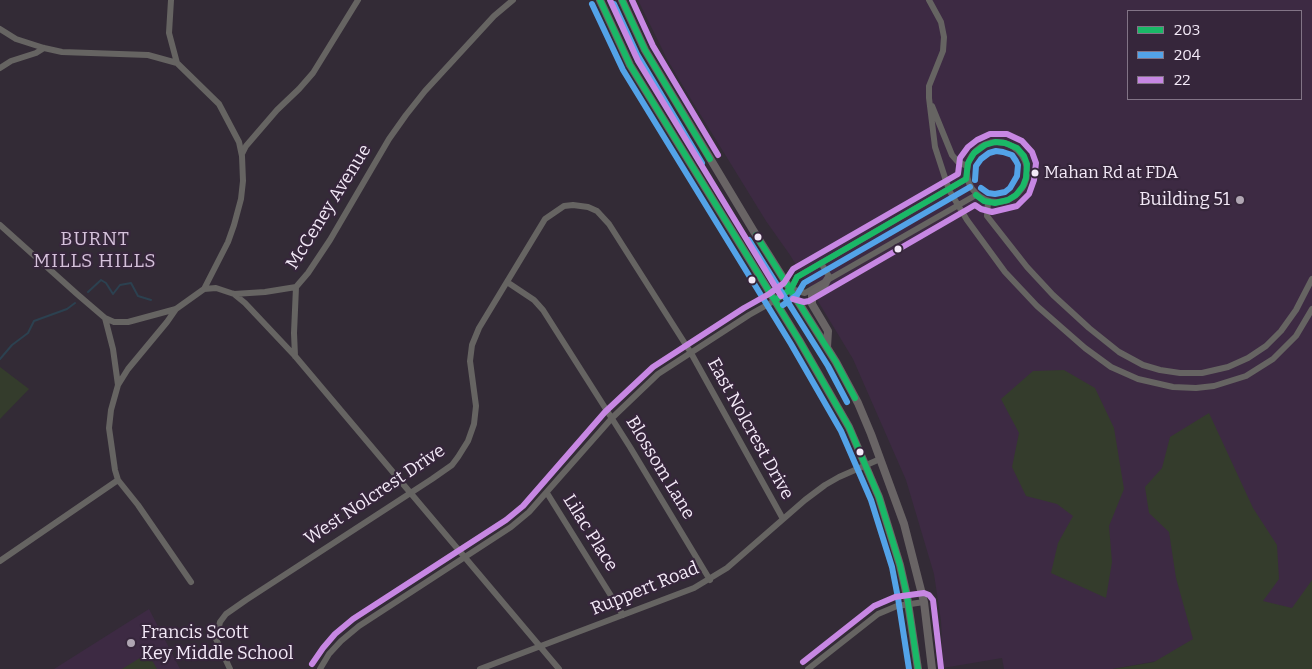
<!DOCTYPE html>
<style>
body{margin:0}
#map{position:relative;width:1312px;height:669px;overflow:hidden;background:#332b36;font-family:Bitter,serif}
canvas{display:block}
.legend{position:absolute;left:1127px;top:10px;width:175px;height:90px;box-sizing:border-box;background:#36263b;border:1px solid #827486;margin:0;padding:6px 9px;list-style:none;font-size:15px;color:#f3e9f7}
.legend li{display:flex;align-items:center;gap:10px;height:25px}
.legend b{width:25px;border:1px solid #827486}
</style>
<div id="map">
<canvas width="1312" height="669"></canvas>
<ul class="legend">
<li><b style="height:6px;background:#1ab867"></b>203</li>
<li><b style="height:6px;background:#53a3e8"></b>204</li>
<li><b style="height:6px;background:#c787e3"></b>22</li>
</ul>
</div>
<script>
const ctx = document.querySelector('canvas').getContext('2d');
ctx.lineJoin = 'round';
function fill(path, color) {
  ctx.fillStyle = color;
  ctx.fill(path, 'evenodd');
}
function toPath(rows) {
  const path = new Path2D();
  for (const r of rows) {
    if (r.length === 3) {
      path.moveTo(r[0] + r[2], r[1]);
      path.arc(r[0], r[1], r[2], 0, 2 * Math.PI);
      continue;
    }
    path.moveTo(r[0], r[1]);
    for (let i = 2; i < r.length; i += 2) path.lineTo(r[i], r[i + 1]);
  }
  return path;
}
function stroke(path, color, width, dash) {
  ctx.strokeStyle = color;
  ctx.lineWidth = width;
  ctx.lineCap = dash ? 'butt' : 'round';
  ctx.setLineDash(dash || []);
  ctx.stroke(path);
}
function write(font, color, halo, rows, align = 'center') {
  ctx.font = font + ' Bitter,serif';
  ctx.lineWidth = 4.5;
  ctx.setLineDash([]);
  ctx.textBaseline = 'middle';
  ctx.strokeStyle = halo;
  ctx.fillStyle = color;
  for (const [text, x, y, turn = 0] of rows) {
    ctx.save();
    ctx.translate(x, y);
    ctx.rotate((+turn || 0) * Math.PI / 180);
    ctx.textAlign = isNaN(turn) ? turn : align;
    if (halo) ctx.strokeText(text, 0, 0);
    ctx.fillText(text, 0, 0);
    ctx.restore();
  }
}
fill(toPath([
 [638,0,1312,0,1312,669,1221,649,1113,669,1004,669,1002,658,943,668,941,621,934,574,906,480,853,359,790,255,766,221,689,96,667,59],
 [1128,11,1301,11,1301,99,1128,99],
 [149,609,180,669,54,669]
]), '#3d2a43');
fill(toPath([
 [0,367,29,389,0,419],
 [1064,370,1095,388,1114,428,1124,489,1109,526,1112,562,1106,598,1051,573,1058,543,1073,516,1057,504,1026,496,1012,467,1019,433,1001,399,1033,371],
 [1209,413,1253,508,1277,545,1279,579,1263,601,1292,608,1312,580,1312,669,1113,669,1154,662,1193,639,1176,578,1169,532,1149,513,1145,487,1162,468,1170,437],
 [148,653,157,669,122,669]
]), '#343c2c');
stroke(toPath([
 [88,292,101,280,106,283,113,294,120,285,131,283,138,296,151,300],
 [0,359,12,345,28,333,34,321,67,309,75,303]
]), '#2c4150', 2);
stroke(toPath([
 [171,0,169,33,177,63],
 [929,0,941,22,944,37,943,51,929,86,929,98,935,147,949,190,967,220,1005,272,1037,306,1085,348,1111,367,1138,379,1173,387,1196,388,1214,386,1246,376,1273,359,1296,336,1312,309],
 [0,29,16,39,44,48,62,52,148,55,177,63,219,104,239,142,242,156,243,181,241,199,234,225,228,242,204,289],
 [0,68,11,61,36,53,44,48],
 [932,106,952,155,958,162,967,166],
 [997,172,30],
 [242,154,246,146,277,110,299,89,313,73,358,0],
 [988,202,987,216,1027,267,1053,295,1089,328,1119,352,1143,365,1160,370,1180,373,1202,373,1228,367,1248,358,1266,346,1281,331,1296,310,1312,279],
 [0,225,77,294,105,318,114,322,128,322,176,309,204,289,216,288,234,294,265,292,296,287,308,273,330,240,389,139,406,115,425,91,494,16,513,0],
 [821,263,830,278],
 [507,282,534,300,543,310,630,447,710,580],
 [791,289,805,293,976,195],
 [234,294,245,303,295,356,559,669],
 [105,318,113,349,118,385,111,410,109,428,115,470,118,480,138,505,191,582],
 [295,356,294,333,296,287],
 [118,385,128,369,167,322,176,309],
 [547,493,623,615],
 [0,561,118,480],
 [230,669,216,639,220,622,226,614,246,600,432,479,452,465,458,457,468,441,474,424,476,406,470,361,472,345,479,328,545,219,564,206,573,205,588,207,597,211,609,224,691,353,783,519],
 [320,669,329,654,341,641,359,626,511,527,529,512,612,418,658,374,749,315,774,301,791,289,797,277,966,179],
 [480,669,694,588,727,568,805,500,825,485,839,477,880,459],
 [808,669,878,614,897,606,924,602]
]), '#666462', 6);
stroke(toPath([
 [600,0,630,65,799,340,849,427,879,497,900,565,907,596,918,669],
 [622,0,645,50,753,230,836,362,858,403,871,434,904,524,924,602,932,669],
 [827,347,828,331,812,304,812,295,817,290,825,284,827,280]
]), '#696465', 8);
stroke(toPath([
 [600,0,630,65,799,340,849,427,879,497,900,565,907,596,918,669],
 [622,0,645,50,710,159],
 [966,179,968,163,974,153,985,145,995,142,1005,143,1017,148,1024,156,1027,164,1026,178,1023,186,1016,195,1008,200,995,203,984,201,976,195],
 [756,235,836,362,855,398],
 [778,298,791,289,797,277,966,179]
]), '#1ab867', 6);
stroke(toPath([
 [592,4,623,70,791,344,841,431,871,500,892,567,898,598,909,669],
 [614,4,637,54,702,163],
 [975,180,976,166,981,159,989,153,996,151,1003,152,1012,155,1016,161,1018,165,1017,176,1010,188,1005,192,995,194,988,193,981,188],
 [749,240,828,366,847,402],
 [783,305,797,295,804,283,970,187]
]), '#53a3e8', 6);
stroke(toPath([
 [610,0,638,61,781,296],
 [632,0,653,46,718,155],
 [803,662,874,606,895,597,924,593,929,595,933,600,941,668],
 [312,664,323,648,335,634,353,619,506,520,523,506,605,412,653,367,744,308,769,294,784,283,793,269,958,174,960,158,968,147,977,140,990,134,1007,134,1022,141,1032,152,1036,163,1034,180,1029,194,1017,206,992,212,981,209,975,205,809,301,804,302,793,299]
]), '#c787e3', 6);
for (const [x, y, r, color] of [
 [1035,173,4.5,"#f3e9f7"],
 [1240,200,5,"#b0a6b3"],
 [758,237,4.5,"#f3e9f7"],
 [898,249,4.5,"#f3e9f7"],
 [752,280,4.5,"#f3e9f7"],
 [860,452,4.5,"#f3e9f7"],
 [131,643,5,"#b0a6b3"]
]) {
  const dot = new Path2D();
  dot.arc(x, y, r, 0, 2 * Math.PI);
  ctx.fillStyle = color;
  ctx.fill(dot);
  stroke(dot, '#36263b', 2);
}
write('17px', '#f3e9f7', '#36263b', [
 ["Mahan Rd at FDA",1044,173]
], 'left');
write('18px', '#f3e9f7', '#36263b', [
 ["Building 51",1230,200],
 ["Francis Scott",141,633,"left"],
 ["Key Middle School",141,654,"left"]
], 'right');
write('18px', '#f3e9f7', '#36263b', [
 ["McCeney Avenue",329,207,-58],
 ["East Nolcrest Drive",750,429,61],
 ["Blossom Lane",660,468,59],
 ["West Nolcrest Drive",375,495,-34],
 ["Lilac Place",590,533,58],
 ["Ruppert Road",645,589,-22]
]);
ctx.letterSpacing = '1px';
write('19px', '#d5c1db', '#36263b', [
 ["BURNT",95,240],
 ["MILLS HILLS",95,262]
]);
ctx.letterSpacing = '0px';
</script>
